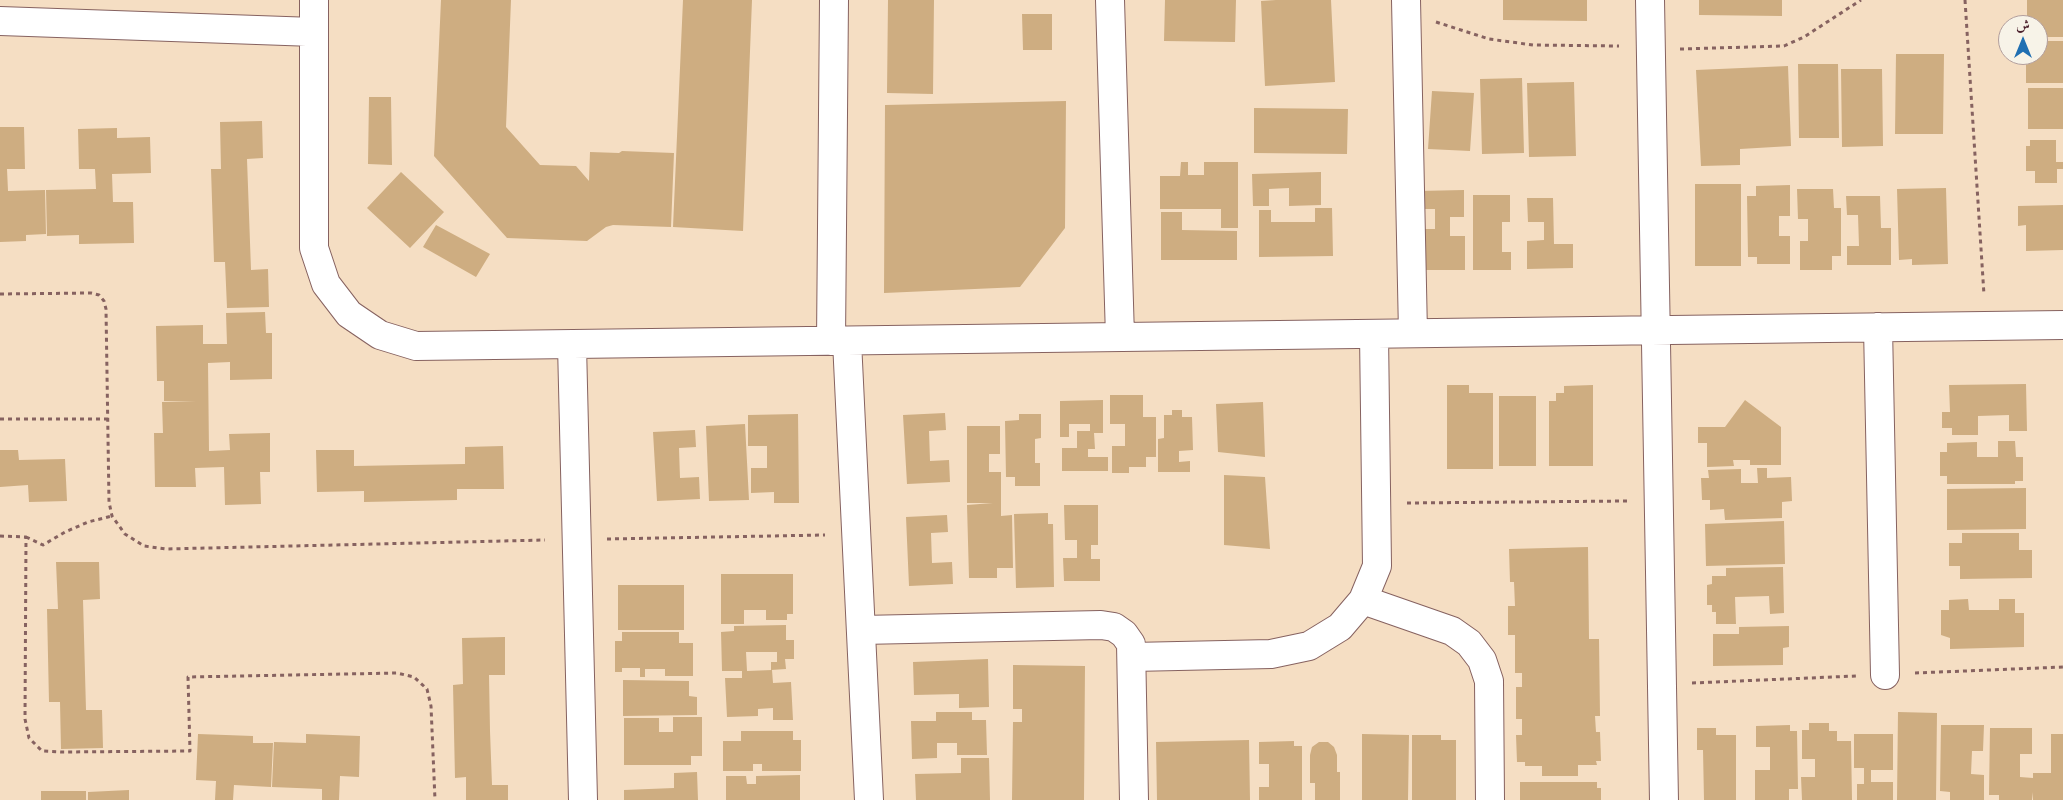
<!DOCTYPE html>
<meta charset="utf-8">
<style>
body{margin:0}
#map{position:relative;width:2063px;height:800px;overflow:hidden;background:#f5dec3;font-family:"Old Standard TT",Amiri,serif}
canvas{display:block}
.north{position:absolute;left:1998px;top:15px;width:50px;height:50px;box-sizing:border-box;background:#f7f3e8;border:1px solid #b29e9c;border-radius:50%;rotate:0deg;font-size:14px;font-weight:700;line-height:20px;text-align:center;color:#4a1f2b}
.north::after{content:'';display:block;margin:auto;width:18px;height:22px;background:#1f6fb2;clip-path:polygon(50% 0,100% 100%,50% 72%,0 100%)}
</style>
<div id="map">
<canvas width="2063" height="800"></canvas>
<div class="north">ش</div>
</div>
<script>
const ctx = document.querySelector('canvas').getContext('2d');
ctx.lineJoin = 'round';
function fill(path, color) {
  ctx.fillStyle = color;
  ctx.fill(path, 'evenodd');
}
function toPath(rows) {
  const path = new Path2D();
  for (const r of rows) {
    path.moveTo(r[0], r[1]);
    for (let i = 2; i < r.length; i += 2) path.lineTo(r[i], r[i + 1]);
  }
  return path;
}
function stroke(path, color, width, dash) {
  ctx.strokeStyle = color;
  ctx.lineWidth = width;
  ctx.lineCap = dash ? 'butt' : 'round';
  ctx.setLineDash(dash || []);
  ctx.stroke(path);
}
fill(toPath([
 [441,0,511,0,506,127,540,165,576,166,589,181,590,152,619,153,622,151,674,153,671,227,613,225,606,227,587,241,507,238,434,156],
 [683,0,752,0,743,231,673,227],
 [888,0,934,0,933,94,887,93],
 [1165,0,1236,0,1235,42,1164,41],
 [1276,0,1331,0,1335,82,1265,86,1261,1],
 [1503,0,1587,0,1587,21,1503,20],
 [1699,0,1782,0,1782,16,1699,15],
 [2027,0,2063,0,2063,37,2038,37,2038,25,2027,25],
 [1022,14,1052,14,1052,50,1023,50],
 [2038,41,2063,41,2063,83,2026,83,2026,55,2038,55],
 [1896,54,1944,54,1943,134,1895,134],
 [1798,64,1838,64,1839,138,1799,138],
 [1788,66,1791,146,1740,149,1740,165,1701,166,1696,70],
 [1841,69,1882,69,1883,146,1842,147],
 [1522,78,1524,153,1482,154,1480,79],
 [1574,82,1576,156,1529,157,1527,83],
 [2028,88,2063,88,2063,129,2028,129],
 [1432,91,1474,93,1470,151,1428,149],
 [369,97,391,97,392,165,368,164],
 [1066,101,1065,228,1020,287,884,293,885,105],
 [1254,108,1348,109,1347,154,1254,153],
 [262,121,263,158,247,159,251,270,268,269,269,307,227,308,225,262,214,262,211,169,221,169,220,122],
 [0,127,24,127,25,169,7,169,8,191,45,190,46,234,26,235,26,241,0,242],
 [117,128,117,138,150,137,151,173,112,174,113,202,133,202,134,243,79,244,79,235,47,236,46,190,96,189,95,169,79,169,78,129],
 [2030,140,2056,140,2056,162,2063,162,2063,169,2057,169,2057,183,2035,183,2035,171,2026,171,2026,146,2030,146],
 [1181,162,1188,162,1188,175,1204,175,1204,162,1238,162,1238,228,1221,228,1221,209,1160,209,1160,176,1180,176],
 [401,172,444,212,410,248,367,208],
 [1321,172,1321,205,1289,206,1289,188,1269,189,1269,206,1253,206,1252,174],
 [1695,184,1741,184,1741,266,1695,266],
 [1790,185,1790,216,1779,216,1779,236,1790,236,1790,264,1757,264,1757,257,1748,257,1747,196,1756,196,1756,186],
 [1946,188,1948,264,1912,265,1912,259,1899,260,1897,189],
 [1797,189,1833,189,1834,208,1841,208,1841,256,1832,256,1832,270,1800,270,1800,241,1808,241,1808,219,1798,219],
 [1464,190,1464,217,1450,217,1450,236,1465,236,1465,270,1420,270,1420,229,1435,229,1435,209,1419,209,1418,191],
 [1473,195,1510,195,1510,222,1502,222,1502,252,1511,252,1511,270,1473,270],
 [1846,196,1880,196,1881,228,1891,228,1891,265,1847,265,1847,246,1859,246,1858,215,1847,215],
 [1527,198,1553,198,1554,244,1573,244,1573,268,1527,269,1527,241,1544,240,1544,222,1528,222],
 [2063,205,2063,250,2026,251,2026,225,2018,226,2018,206],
 [1315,208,1332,208,1333,256,1259,257,1259,210,1271,210,1271,222,1315,222],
 [1161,212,1182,212,1182,230,1237,231,1237,260,1161,260],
 [436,225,490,254,476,277,423,247],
 [265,312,266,333,272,333,272,379,230,380,230,362,208,363,209,451,230,450,229,434,270,433,270,472,260,472,261,504,225,505,224,467,195,468,196,487,155,487,154,433,163,433,162,402,196,401,164,401,164,381,157,381,156,326,203,325,203,344,227,344,226,313],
 [2026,384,2027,431,2009,431,2009,415,1978,416,1978,435,1952,435,1952,428,1942,428,1942,412,1950,412,1949,385],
 [1447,385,1469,385,1469,393,1493,393,1493,469,1447,469],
 [1593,385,1593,466,1549,466,1549,401,1556,401,1556,393,1564,393,1564,386],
 [1110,395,1143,395,1143,417,1156,417,1156,457,1146,457,1146,467,1129,467,1129,473,1112,473,1112,446,1125,446,1125,424,1110,424],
 [1499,396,1536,396,1536,466,1499,466],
 [1103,400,1103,433,1094,433,1095,449,1088,449,1088,457,1108,457,1108,471,1062,471,1062,448,1077,448,1077,431,1090,431,1090,424,1069,424,1069,437,1060,437,1060,401],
 [1745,400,1781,427,1781,465,1750,465,1750,460,1733,460,1734,466,1707,467,1707,443,1698,443,1698,427,1725,427],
 [1263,402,1265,457,1218,452,1216,404],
 [1172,410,1182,410,1182,417,1192,417,1193,450,1179,451,1179,462,1190,461,1190,472,1158,472,1158,439,1164,438,1164,415,1172,415],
 [945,413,946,430,929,431,930,461,949,460,950,482,907,484,903,415],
 [798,414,799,503,774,503,774,492,751,493,751,468,767,468,767,446,748,446,748,415],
 [1019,414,1041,414,1041,438,1035,439,1035,463,1040,463,1040,486,1015,486,1015,477,1006,477,1005,421,1019,420],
 [745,424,749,500,709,501,706,426],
 [967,426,1000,426,1000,454,989,454,989,472,1001,472,1001,516,1012,515,1013,568,997,568,997,578,969,578,967,505,993,503,967,503],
 [695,430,696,447,679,448,680,478,699,477,700,499,657,501,653,432],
 [1998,441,2015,441,2016,457,2023,457,2023,481,2015,481,2015,484,1947,484,1947,476,1940,476,1940,452,1947,452,1947,443,1977,442,1977,457,1998,457],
 [503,446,504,489,457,489,457,500,410,501,364,502,364,491,317,492,316,450,354,450,354,466,465,464,465,447],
 [0,450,18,450,19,460,65,459,67,501,29,502,28,485,0,487],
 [1757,468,1767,468,1767,478,1791,477,1792,501,1782,502,1782,518,1725,520,1724,509,1710,510,1710,500,1702,500,1701,478,1709,478,1708,470,1741,469,1741,483,1758,483],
 [1224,475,1265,477,1270,549,1224,545],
 [2026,488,2026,529,1947,530,1947,489],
 [1064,505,1098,505,1098,545,1091,545,1091,559,1100,559,1100,581,1064,581,1063,558,1077,558,1077,540,1065,540],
 [1048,513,1048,524,1053,524,1054,587,1016,588,1014,514],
 [947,515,948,532,931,533,932,563,952,562,953,584,909,586,906,517],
 [1784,521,1785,564,1706,566,1705,524],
 [1962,533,2019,533,2019,550,2032,550,2032,578,1960,579,1960,566,1949,566,1949,543,1962,543],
 [1588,547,1589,639,1599,639,1600,716,1595,716,1596,732,1600,732,1601,761,1596,761,1597,765,1578,765,1578,776,1542,776,1542,766,1525,766,1525,762,1517,762,1516,735,1522,735,1522,719,1516,719,1516,687,1522,687,1522,673,1515,673,1515,635,1508,635,1508,606,1515,606,1514,582,1510,582,1509,549],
 [56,562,99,562,100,599,83,600,86,710,102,710,103,748,61,749,60,702,49,702,48,656,47,609,58,609],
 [1783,567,1784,613,1770,614,1769,596,1735,597,1736,624,1716,624,1716,612,1712,612,1712,605,1707,605,1707,585,1712,584,1712,576,1726,576,1726,568],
 [721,574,793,574,793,614,787,614,787,620,766,620,766,610,744,610,744,624,721,624],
 [618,585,684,585,684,630,618,630],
 [1968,599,1969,610,1999,610,1999,599,2015,599,2015,613,2024,613,2024,647,1950,649,1950,638,1941,635,1941,610,1949,610,1949,600],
 [786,625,786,640,794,640,794,659,785,659,786,669,771,670,771,662,777,662,777,652,746,652,747,671,772,670,773,683,791,682,793,720,773,720,773,708,758,709,758,716,727,717,725,678,742,678,742,671,722,671,721,632,734,631,734,626],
 [1789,626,1789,647,1783,648,1783,665,1713,666,1713,634,1739,634,1739,627],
 [622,632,679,632,679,643,693,643,693,676,665,676,665,669,645,669,645,677,640,677,640,668,622,668,622,672,615,672,615,641,622,641],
 [505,637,505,675,489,675,490,731,492,785,508,785,508,800,466,800,466,777,455,778,453,685,463,684,462,638],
 [988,659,989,707,959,708,959,694,914,695,913,662],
 [1013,665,1085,666,1084,800,1012,800,1013,722,1022,722,1022,709,1013,709],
 [623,680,689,681,689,696,697,697,697,715,623,716],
 [936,712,972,712,972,720,986,720,987,755,957,755,957,743,937,743,937,758,912,759,911,721,936,721],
 [1898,712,1937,713,1936,800,1897,800],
 [673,717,702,717,702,756,691,756,691,765,624,765,624,718,659,718,659,732,673,732],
 [1809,723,1829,723,1829,731,1837,731,1837,741,1851,741,1852,800,1802,800,1801,777,1815,777,1815,759,1802,759,1802,730,1809,730],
 [1790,725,1790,731,1797,731,1798,789,1789,789,1789,800,1755,800,1755,770,1770,770,1770,747,1756,747,1756,726],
 [1941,725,1984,725,1983,751,1972,751,1971,774,1984,775,1984,800,1950,800,1950,792,1940,791],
 [1697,728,1716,728,1716,735,1736,735,1736,800,1704,800,1703,750,1697,750],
 [1990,728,2032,728,2032,754,2020,754,2020,777,2033,778,2033,773,2051,773,2051,734,2063,734,2063,800,2033,800,2033,792,2032,800,1999,800,1999,795,1989,795],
 [741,731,793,731,793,740,801,740,801,771,762,771,762,764,753,764,753,771,723,771,723,741,741,741],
 [198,734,253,736,253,743,273,743,271,787,234,785,233,800,215,800,216,781,196,780],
 [306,734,360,736,359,777,340,776,339,800,322,800,322,789,272,787,274,742,306,743],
 [1362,734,1409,735,1408,800,1362,800],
 [1854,734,1893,734,1893,770,1871,770,1871,782,1893,782,1893,800,1857,800,1857,784,1864,784,1864,768,1854,768],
 [1412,735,1441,735,1441,740,1456,740,1456,800,1412,800],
 [1249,740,1250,800,1157,800,1156,742],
 [1294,741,1294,746,1302,746,1302,800,1259,800,1259,787,1269,787,1269,764,1259,764,1259,742],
 [1319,742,1328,742,1334,747,1337,755,1337,772,1340,772,1340,800,1315,800,1315,783,1310,783,1310,755,1312,747],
 [961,758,989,758,990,800,916,800,915,774,961,773],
 [697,772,698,800,624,800,624,790,674,788,674,773],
 [800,775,800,800,726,800,726,776,746,776,747,784,756,784,756,776],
 [1520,782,1597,782,1597,788,1601,788,1601,800,1520,800],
 [129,790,129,800,88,800,88,792],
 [41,791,86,791,86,800,41,800]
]), '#cead81');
const minor = toPath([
 [314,0,314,248,326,284,349,314,380,335,416,346,2063,325],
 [1110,0,1120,337],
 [1406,0,1413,333],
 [1650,0,1664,800],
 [0,21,314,32],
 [1878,327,1885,675],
 [831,341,834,0],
 [847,341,869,800],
 [572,345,583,800],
 [1363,600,1452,631,1469,643,1482,660,1489,681,1490,800],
 [861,630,1101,625,1114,627,1124,634,1131,644,1134,800],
 [1132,657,1271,654,1309,646,1340,627,1363,600,1377,566,1374,334]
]);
stroke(minor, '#866260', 30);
stroke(toPath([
 [1965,0,1984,295],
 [1436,22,1489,39,1533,45,1619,46],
 [1680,49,1784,46,1804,37,1861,0],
 [0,294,91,293,99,295,104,301,106,309,109,502,112,516,125,534,144,546,166,549,545,540],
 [0,419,108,419],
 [1407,503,1628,501],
 [0,536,26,537,25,719,29,738,42,751,61,752,190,751,188,677,397,673,414,677,427,689,431,706,435,800],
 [26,537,43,545,65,532,88,522,112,516],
 [607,539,825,535],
 [1915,673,2063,667],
 [1692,683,1856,676]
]), '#866260', 3, [4, 4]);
stroke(minor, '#fff', 28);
</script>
